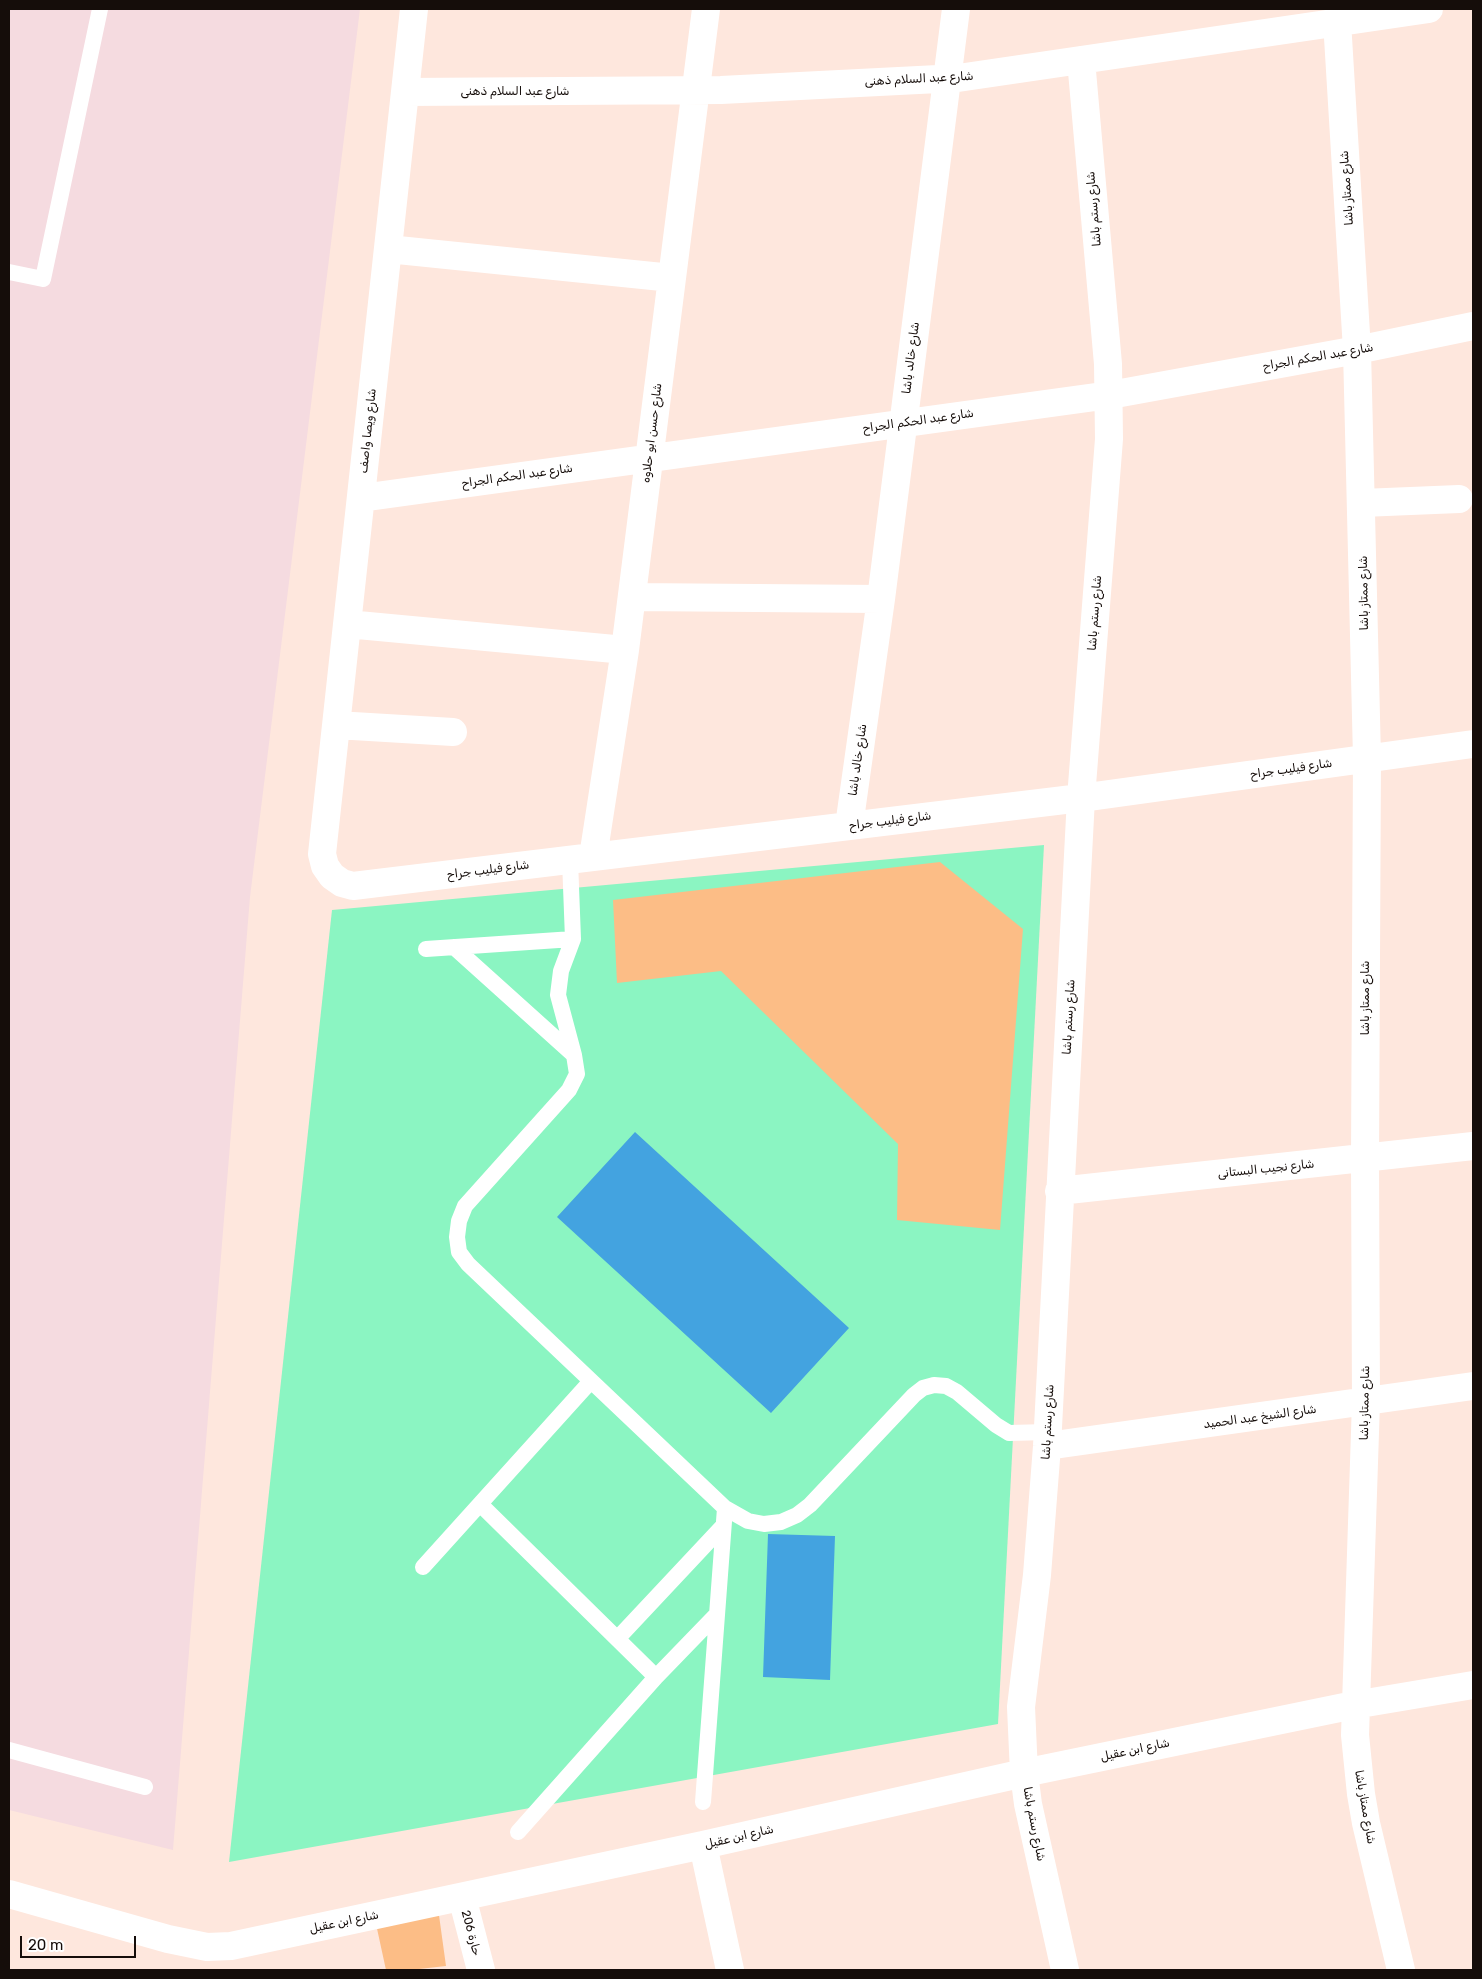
<!DOCTYPE html>
<meta charset="utf-8">
<style>
body{margin:0}
#map{position:relative;width:1482px;height:1979px;overflow:hidden;background:#fee7dd;font-family:Rubik,sans-serif}
canvas{display:block}
.frame{position:absolute;inset:0;border:10px solid #150d0a;pointer-events:none}
.scale{position:absolute;left:20px;top:1936px;width:116px;height:22px;box-sizing:border-box;border:2px solid #150d0a;border-top:0;padding-left:6px;font-size:15px;line-height:18px;white-space:nowrap;color:#150d0a;-webkit-text-stroke:4px #fff;paint-order:stroke}
</style>
<div id="map">
<canvas width="1482" height="1979"></canvas>
<div class="frame"></div>
<div class="scale">20 m</div>
</div>
<script>
const ctx = document.querySelector('canvas').getContext('2d');
ctx.lineJoin = 'round';
function fill(path, color) {
  ctx.fillStyle = color;
  ctx.fill(path, 'evenodd');
}
function toPath(rows) {
  const path = new Path2D();
  for (const r of rows) {
    path.moveTo(r[0], r[1]);
    for (let i = 2; i < r.length; i += 2) path.lineTo(r[i], r[i + 1]);
  }
  return path;
}
function stroke(path, color, width, dash) {
  ctx.strokeStyle = color;
  ctx.lineWidth = width;
  ctx.lineCap = dash ? 'butt' : 'round';
  ctx.setLineDash(dash || []);
  ctx.stroke(path);
}
function write(font, color, halo, rows, align = 'center') {
  ctx.font = font + ' Rubik,"Noto Sans Arabic",sans-serif';
  ctx.lineWidth = 4;
  ctx.setLineDash([]);
  ctx.textBaseline = 'middle';
  ctx.strokeStyle = halo;
  ctx.fillStyle = color;
  for (const [text, x, y, turn = 0] of rows) {
    ctx.save();
    ctx.translate(x, y);
    ctx.rotate((+turn || 0) * Math.PI / 180);
    ctx.textAlign = isNaN(turn) ? turn : align;
    if (halo) ctx.strokeText(text, 0, 0);
    ctx.fillText(text, 0, 0);
    ctx.restore();
  }
}
fill(toPath([
 [9,9,360,9,250,897,173,1850,9,1810]
]), '#f5dbe0');
fill(toPath([
 [1044,845,998,1724,229,1862,332,910]
]), '#8bf5c2');
fill(toPath([
 [635,1132,849,1328,771,1413,557,1217],
 [768,1534,835,1536,830,1680,763,1677]
]), '#43a3e0');
fill(toPath([
 [940,862,1023,929,1000,1230,897,1220,898,1144,721,971,617,983,613,900],
 [438,1908,446,1966,410,1970,386,1970,376,1924]
]), '#fcbd86');
stroke(toPath([
 [9,272,43,279,100,9],
 [570,860,573,939,561,971,558,995,574,1055,577,1074,569,1090,465,1206,459,1221,457,1237,459,1252,468,1264,725,1508,748,1521,764,1524,781,1522,797,1515,810,1505,914,1395,923,1388,934,1385,946,1386,957,1392,996,1425,1009,1433,1048,1432],
 [454,947,574,1055],
 [426,949,573,939],
 [480,1504,656,1677],
 [423,1567,591,1381],
 [618,1638,723,1526],
 [9,1750,145,1787],
 [703,1802,725,1508],
 [518,1832,656,1677,717,1614]
]), '#fff', 16);
stroke(toPath([
 [414,9,322,854,325,866,332,876,342,883,353,886,1081,798,1473,744],
 [1337,21,1357,350,1367,758,1365,1159,1366,1402,1355,1735,1361,1794,1366,1823,1401,1970],
 [405,92,721,90,958,78,1429,9],
 [388,249,672,278],
 [361,498,1110,395,1357,350,1473,326],
 [1362,503,1459,499],
 [632,597,881,599],
 [347,624,625,650],
 [336,725,453,732],
 [849,826,881,599,956,9],
 [593,857,625,650,706,9],
 [1059,1191,1473,1146],
 [1047,1446,1473,1386],
 [703,1845,730,1970],
 [9,1894,168,1939,207,1947,231,1946,703,1845,1024,1773,1354,1705,1473,1685],
 [462,1897,481,1970],
 [1065,1970,1028,1804,1024,1773,1021,1707,1037,1575,1047,1446,1081,798,1109,439,1108,364,1081,60]
]), '#fff', 28);
write('12px', '#150d0a', '#fff', [
 ["شارع عبد السلام ذهنى",919,79,-3],
 ["شارع عبد السلام ذهنى",515,92],
 ["شارع ممتاز باشا",1347,188,-94],
 ["شارع رستم باشا",1094,209,-95],
 ["شارع عبد الحكم الجراح",1318,357,-10],
 ["شارع خالد باشا",911,358,-83],
 ["شارع عبد الحكم الجراح",918,421,-8],
 ["شارع ويصا واصف",368,431,-84],
 ["شارع حسن ابو حلاوه",652,433,-83],
 ["شارع عبد الحكم الجراح",517,476,-8],
 ["شارع ممتاز باشا",1364,593,-91],
 ["شارع رستم باشا",1095,613,-86],
 ["شارع خالد باشا",858,760,-82],
 ["شارع فيليب جراح",1291,769,-8],
 ["شارع فيليب جراح",890,821,-7],
 ["شارع فيليب جراح",488,870,-7],
 ["شارع ممتاز باشا",1366,998,-90],
 ["شارع رستم باشا",1069,1017,-87],
 ["شارع نجيب البستانى",1266,1169,-6],
 ["شارع ممتاز باشا",1365,1403,-89],
 ["شارع الشيخ عبد الحميد",1260,1417,-8],
 ["شارع رستم باشا",1048,1422,-87],
 ["شارع ابن عقيل",1135,1750,-12],
 ["شارع ممتاز باشا",1365,1807,80],
 ["شارع رستم باشا",1034,1824,79],
 ["شارع ابن عقيل",739,1837,-13],
 ["شارع ابن عقيل",344,1922,-12],
 ["حارة 206",471,1933,75]
]);
</script>
